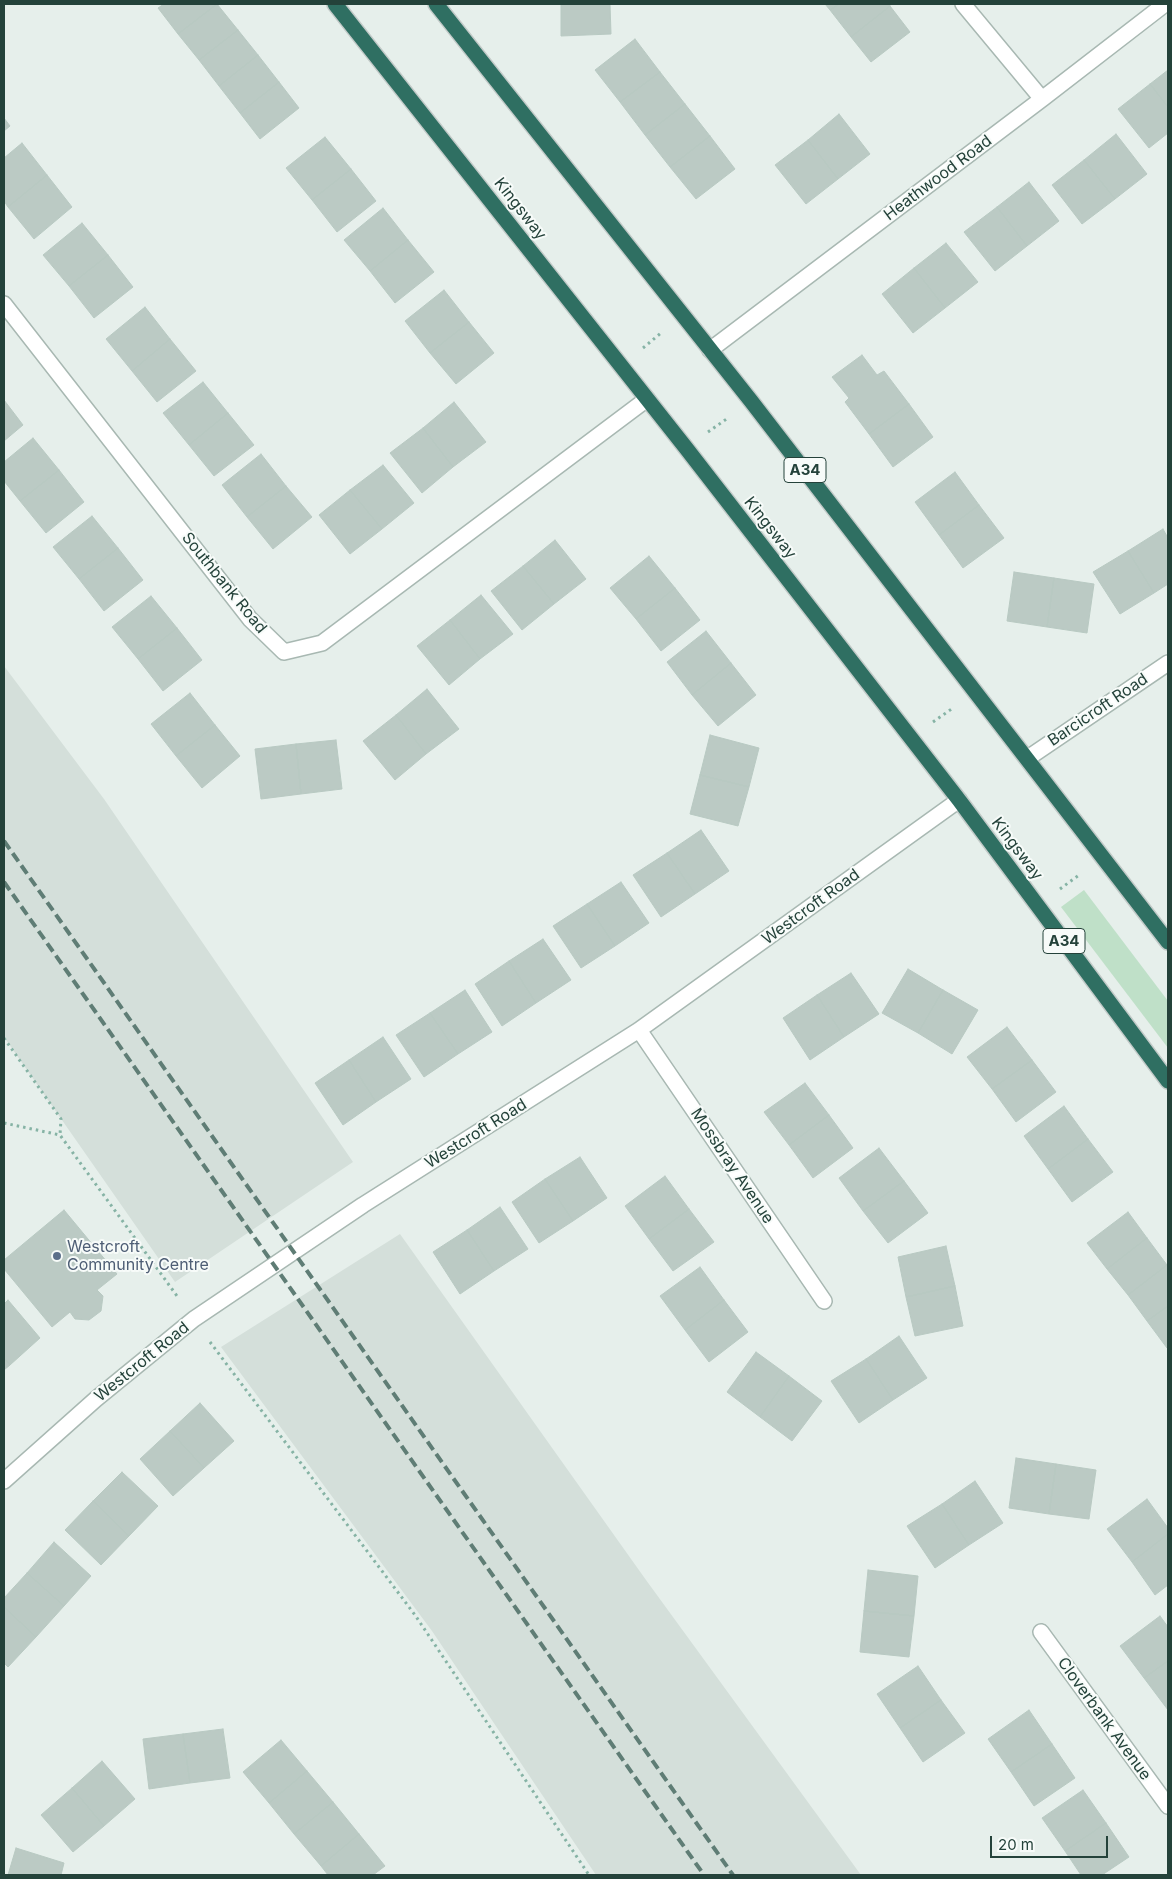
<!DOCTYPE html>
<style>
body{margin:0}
#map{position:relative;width:1172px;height:1879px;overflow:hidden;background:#e6efeb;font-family:Inter,sans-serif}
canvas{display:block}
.frame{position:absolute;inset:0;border:5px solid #24423a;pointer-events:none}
.scale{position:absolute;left:990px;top:1836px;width:118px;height:22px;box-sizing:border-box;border:2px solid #24423a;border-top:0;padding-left:6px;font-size:15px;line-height:18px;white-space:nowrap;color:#24423a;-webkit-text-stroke:4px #f7fbf9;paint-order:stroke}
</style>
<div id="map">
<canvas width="1172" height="1879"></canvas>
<div class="frame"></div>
<div class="scale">20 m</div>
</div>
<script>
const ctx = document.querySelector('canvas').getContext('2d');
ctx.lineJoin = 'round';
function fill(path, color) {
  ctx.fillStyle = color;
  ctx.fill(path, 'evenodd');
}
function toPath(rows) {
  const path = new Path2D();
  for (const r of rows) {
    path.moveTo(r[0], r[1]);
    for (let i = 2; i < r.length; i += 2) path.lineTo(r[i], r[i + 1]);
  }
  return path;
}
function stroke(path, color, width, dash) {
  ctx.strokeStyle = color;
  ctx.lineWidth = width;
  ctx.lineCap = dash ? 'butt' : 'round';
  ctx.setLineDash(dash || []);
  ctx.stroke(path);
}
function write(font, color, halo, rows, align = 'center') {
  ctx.font = font + ' Inter,sans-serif';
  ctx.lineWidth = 4;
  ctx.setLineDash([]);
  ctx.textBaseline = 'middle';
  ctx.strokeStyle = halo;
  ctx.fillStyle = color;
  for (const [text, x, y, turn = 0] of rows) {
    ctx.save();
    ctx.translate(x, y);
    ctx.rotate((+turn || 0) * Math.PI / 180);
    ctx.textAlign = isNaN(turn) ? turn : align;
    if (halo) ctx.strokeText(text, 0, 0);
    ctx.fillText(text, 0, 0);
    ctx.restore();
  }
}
fill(toPath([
 [4,666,104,799,353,1162,175,1282,4,1037],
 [400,1234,646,1580,861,1875,596,1875,432,1631,221,1347]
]), '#d4dfda');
fill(toPath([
 [1084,890,1168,1001,1168,1048,1061,907]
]), '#bfe0c8');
const building = toPath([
 [164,4,217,4,178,34,158,8,164,4],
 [217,4,238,30,199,60,178,34,217,4],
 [561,4,610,4,611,34,561,36,561,4],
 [825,4,839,4,830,10,825,4],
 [839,4,889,4,890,6,851,37,830,10,839,4],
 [890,6,910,32,871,62,851,37,890,6],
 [238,30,258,55,219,86,199,60,238,30],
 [635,39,660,72,620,102,595,70,635,39],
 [258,55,279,82,240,113,219,86,258,55],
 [1168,70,1168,107,1150,84,1168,70],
 [660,72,685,104,645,135,620,102,660,72],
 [279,82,299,108,260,139,240,113,279,82],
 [1150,84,1168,107,1168,133,1149,148,1118,109,1150,84],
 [685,104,710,136,670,167,645,135,685,104],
 [839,114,870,154,838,179,808,140,839,114],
 [4,118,10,126,4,131,4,118],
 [1116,134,1147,174,1115,199,1084,160,1116,134],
 [710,136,735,169,696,199,670,167,710,136],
 [325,137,351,169,312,200,286,168,325,137],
 [808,140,838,179,806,204,775,165,808,140],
 [22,143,47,175,8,207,4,201,4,158,22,143],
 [1084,160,1115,199,1082,224,1052,185,1084,160],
 [351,169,376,201,337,232,312,200,351,169],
 [47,175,72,207,34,239,8,207,47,175],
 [1029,182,1059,221,1027,246,997,207,1029,182],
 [997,207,1027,246,995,271,964,232,997,207],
 [383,208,408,240,370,271,344,240,383,208],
 [82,223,108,255,69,286,43,255,82,223],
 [408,240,434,272,395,303,370,271,408,240],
 [946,243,978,282,945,308,914,268,946,243],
 [108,255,133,287,94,318,69,286,108,255],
 [914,268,945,308,913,333,882,294,914,268],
 [444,290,469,322,430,353,405,321,444,290],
 [145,307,170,339,132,371,106,339,145,307],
 [469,322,494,353,456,384,430,353,469,322],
 [170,339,196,371,157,402,132,371,170,339],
 [862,355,877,375,884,371,909,404,869,434,845,402,849,398,832,377,862,355],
 [203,382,228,413,189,445,163,413,203,382],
 [4,400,23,425,4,441,4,400],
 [454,402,486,442,453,467,423,428,454,402],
 [909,404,933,437,893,467,869,434,909,404],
 [228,413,254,445,214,476,189,445,228,413],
 [423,428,453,467,422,493,390,453,423,428],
 [33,438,59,470,20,501,4,481,4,462,33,438],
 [261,454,286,486,247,517,222,485,261,454],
 [383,465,414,503,382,529,350,490,383,465],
 [59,470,84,502,46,533,20,501,59,470],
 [955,472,979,505,939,535,915,502,955,472],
 [286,486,312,517,273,549,247,517,286,486],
 [350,490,382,529,350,554,319,515,350,490],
 [979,505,1004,538,963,568,939,535,979,505],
 [92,516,118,548,79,579,53,547,92,516],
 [1163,529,1168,538,1168,584,1154,593,1128,551,1163,529],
 [555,540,586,579,554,604,523,566,555,540],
 [118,548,143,580,104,611,79,579,118,548],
 [1128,551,1154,593,1120,614,1093,572,1128,551],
 [649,556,675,588,636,619,610,588,649,556],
 [523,566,554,604,522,630,491,591,523,566],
 [1014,572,1054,578,1047,627,1007,621,1014,572],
 [1054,578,1094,584,1087,633,1047,627,1054,578],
 [675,588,700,620,661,651,636,619,675,588],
 [481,595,513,634,480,659,450,620,481,595],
 [151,596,177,628,138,659,112,627,151,596],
 [450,620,480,659,449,685,417,646,450,620],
 [177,628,202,660,163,691,138,659,177,628],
 [706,631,731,663,692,695,667,662,706,631],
 [731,663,756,695,718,726,692,695,731,663],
 [427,689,459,729,426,754,396,715,427,689],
 [190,693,215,725,176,756,151,724,190,693],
 [396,715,426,754,395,780,363,741,396,715],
 [215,725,240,756,202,788,176,756,215,725],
 [710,735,759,748,749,787,700,775,710,735],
 [336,740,342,789,301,794,296,744,336,740],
 [296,744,301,794,261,799,255,749,296,744],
 [700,775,749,787,738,826,690,814,700,775],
 [701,830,729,871,695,894,667,853,701,830],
 [667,853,695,894,661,917,633,875,667,853],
 [621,882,649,923,615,946,587,904,621,882],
 [587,904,615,946,581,968,553,926,587,904],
 [543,939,571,980,536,1003,509,961,543,939],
 [509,961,536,1003,502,1026,475,984,509,961],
 [908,969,943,990,918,1033,882,1013,908,969],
 [851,973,879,1014,844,1037,817,995,851,973],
 [465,990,492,1032,458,1054,430,1013,465,990],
 [943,990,978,1010,952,1054,918,1033,943,990],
 [817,995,844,1037,810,1060,783,1018,817,995],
 [430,1013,458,1054,424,1077,396,1035,430,1013],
 [1007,1027,1032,1060,992,1089,967,1057,1007,1027],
 [383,1037,411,1079,376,1102,349,1060,383,1037],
 [349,1060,376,1102,343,1125,315,1083,349,1060],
 [1032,1060,1056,1092,1016,1122,992,1089,1032,1060],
 [805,1083,829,1115,789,1145,764,1112,805,1083],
 [1064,1106,1088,1139,1048,1169,1024,1136,1064,1106],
 [829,1115,853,1148,813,1178,789,1145,829,1115],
 [1088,1139,1113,1172,1072,1202,1048,1169,1088,1139],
 [879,1148,904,1181,863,1211,839,1178,879,1148],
 [580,1157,607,1198,573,1221,545,1179,580,1157],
 [665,1176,689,1209,649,1239,625,1206,665,1176],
 [545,1179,573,1221,539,1243,512,1202,545,1179],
 [904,1181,928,1213,888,1243,863,1211,904,1181],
 [500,1207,528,1249,494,1271,467,1230,500,1207],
 [689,1209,714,1242,673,1271,649,1239,689,1209],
 [64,1210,117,1274,97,1290,103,1296,101,1311,89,1320,75,1319,70,1312,52,1327,4,1269,4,1260,64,1210],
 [1128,1212,1147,1238,1107,1269,1087,1243,1128,1212],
 [467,1230,494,1271,460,1294,433,1252,467,1230],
 [1147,1238,1167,1265,1128,1295,1107,1269,1147,1238],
 [946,1246,955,1286,906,1297,898,1257,946,1246],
 [1167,1265,1168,1267,1168,1306,1147,1321,1128,1295,1167,1265],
 [700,1267,724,1300,685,1330,660,1296,700,1267],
 [955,1286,963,1326,915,1336,906,1297,955,1286],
 [8,1300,40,1338,10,1365,4,1358,4,1304,8,1300],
 [724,1300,748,1332,709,1362,685,1330,724,1300],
 [1168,1306,1168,1348,1167,1348,1147,1321,1168,1306],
 [899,1336,927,1378,893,1400,866,1359,899,1336],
 [756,1352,789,1376,760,1417,727,1392,756,1352],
 [4,1358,10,1365,4,1370,4,1358],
 [866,1359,893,1400,859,1423,831,1381,866,1359],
 [789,1376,822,1401,792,1441,760,1417,789,1376],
 [200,1403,234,1441,204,1468,170,1431,200,1403],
 [170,1431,204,1468,173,1496,140,1459,170,1431],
 [1016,1458,1056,1464,1049,1514,1009,1508,1016,1458],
 [1056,1464,1096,1470,1089,1519,1049,1514,1056,1464],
 [122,1472,158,1506,129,1536,93,1501,122,1472],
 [975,1481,1003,1523,969,1545,942,1504,975,1481],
 [1147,1499,1168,1528,1168,1534,1132,1562,1107,1529,1147,1499],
 [93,1501,129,1536,101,1565,65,1530,93,1501],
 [942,1504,969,1545,935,1568,907,1526,942,1504],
 [1168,1534,1168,1585,1155,1595,1132,1562,1168,1534],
 [54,1542,91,1576,64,1606,27,1573,54,1542],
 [868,1570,918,1576,914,1616,864,1611,868,1570],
 [27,1573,64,1606,36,1637,4,1607,4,1598,27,1573],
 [4,1607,36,1637,8,1667,4,1663,4,1607],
 [864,1611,914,1616,909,1657,860,1652,864,1611],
 [1160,1616,1168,1627,1168,1661,1144,1678,1120,1646,1160,1616],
 [1168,1661,1168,1710,1144,1678,1168,1661],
 [918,1666,941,1700,900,1728,877,1694,918,1666],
 [941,1700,965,1733,923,1762,900,1728,941,1700],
 [1029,1710,1052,1744,1011,1772,988,1739,1029,1710],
 [223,1729,230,1778,190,1783,183,1734,223,1729],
 [183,1734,190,1783,149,1789,143,1739,183,1734],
 [281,1740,307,1771,269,1803,243,1772,281,1740],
 [1052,1744,1075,1778,1034,1806,1011,1772,1052,1744],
 [102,1761,135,1799,104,1826,72,1788,102,1761],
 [307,1771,333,1802,294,1834,269,1803,307,1771],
 [72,1788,104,1826,73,1852,41,1815,72,1788],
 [1083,1790,1106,1823,1065,1851,1042,1818,1083,1790],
 [333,1802,359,1834,321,1866,294,1834,333,1802],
 [1106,1823,1129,1857,1102,1875,1081,1875,1065,1851,1106,1823],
 [359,1834,385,1866,373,1875,328,1875,321,1866,359,1834],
 [16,1848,64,1863,61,1875,8,1875,16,1848]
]);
fill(building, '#bbcac4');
stroke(building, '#b8c9c2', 1);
const street = toPath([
 [963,4,1042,99],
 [4,304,250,619,284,652,322,643,647,399],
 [710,350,1042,99,1165,4],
 [1028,758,1168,663],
 [639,1030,824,1301],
 [4,1481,96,1399,194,1319,363,1205,639,1030,959,800],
 [1041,1632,1168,1806]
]);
const highway = toPath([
 [335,4,686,448,959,800,1168,1081],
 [436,4,751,401,1168,942]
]);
stroke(street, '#a8b8b2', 18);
stroke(highway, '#c2cac8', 18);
stroke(toPath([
 [643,348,661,333],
 [708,432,728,418],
 [933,722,953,708],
 [1060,889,1079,875],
 [4,1038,61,1119,60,1135],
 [4,1123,60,1135,177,1296],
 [210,1342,415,1615,589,1875]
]), '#86b3a5', 3, [2.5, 4]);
stroke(street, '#fff', 15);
stroke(highway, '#2f6f62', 15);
stroke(toPath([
 [4,841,733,1875],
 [4,882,704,1875]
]), '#5f7d75', 4, [10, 5]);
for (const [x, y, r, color] of [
 [57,1256,5,"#5c6f8a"]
]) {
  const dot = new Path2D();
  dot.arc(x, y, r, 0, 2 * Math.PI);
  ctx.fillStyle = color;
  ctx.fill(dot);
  stroke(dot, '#f7fbf9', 2);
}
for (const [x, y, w] of [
 [805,470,42],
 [1064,941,42]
]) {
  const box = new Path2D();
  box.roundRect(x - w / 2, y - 12.5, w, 25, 4);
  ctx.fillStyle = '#f7fbf9';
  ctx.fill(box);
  stroke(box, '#24423a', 1);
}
write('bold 15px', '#24423a', null, [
 ["A34",805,470],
 ["A34",1064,941]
]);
write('16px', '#24423a', '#f7fbf9', [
 ["Heathwood Road",938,178,-37],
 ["Kingsway",520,209,52],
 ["Kingsway",770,528,52],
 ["Southbank Road",224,583,51],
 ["Barcicroft Road",1098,710,-34],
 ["Kingsway",1017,849,53],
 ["Westcroft Road",811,907,-36],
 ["Westcroft Road",476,1134,-32],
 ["Mossbray Avenue",732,1166,56],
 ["Westcroft Road",142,1362,-39],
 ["Cloverbank Avenue",1104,1719,54]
]);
write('16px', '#4e5e75', '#f7fbf9', [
 ["Westcroft",67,1247],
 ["Community Centre",67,1265]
], 'left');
</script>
